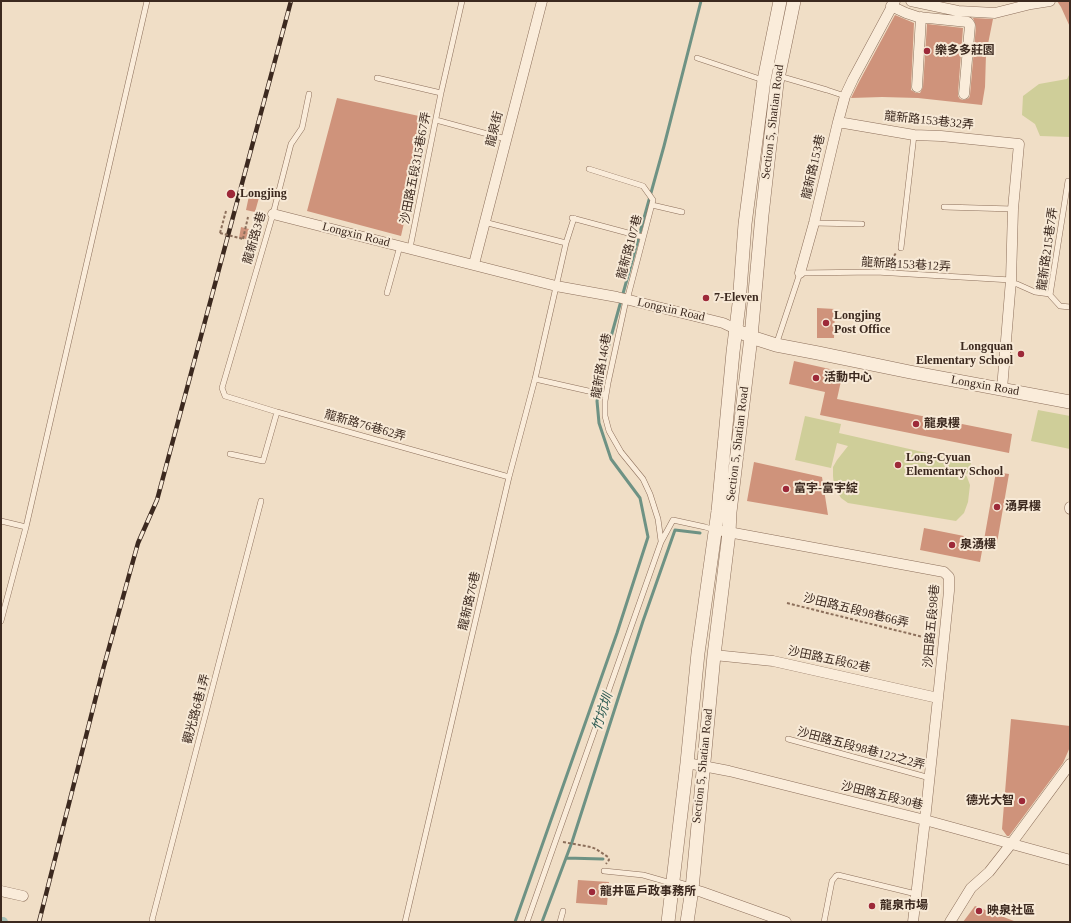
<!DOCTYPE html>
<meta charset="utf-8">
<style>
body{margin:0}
#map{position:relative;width:1071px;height:923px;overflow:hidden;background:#f0dec6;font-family:"Times New Roman",serif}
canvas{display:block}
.frame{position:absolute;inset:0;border:2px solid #3c291f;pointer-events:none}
</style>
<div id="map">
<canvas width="1071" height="923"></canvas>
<div class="frame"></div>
</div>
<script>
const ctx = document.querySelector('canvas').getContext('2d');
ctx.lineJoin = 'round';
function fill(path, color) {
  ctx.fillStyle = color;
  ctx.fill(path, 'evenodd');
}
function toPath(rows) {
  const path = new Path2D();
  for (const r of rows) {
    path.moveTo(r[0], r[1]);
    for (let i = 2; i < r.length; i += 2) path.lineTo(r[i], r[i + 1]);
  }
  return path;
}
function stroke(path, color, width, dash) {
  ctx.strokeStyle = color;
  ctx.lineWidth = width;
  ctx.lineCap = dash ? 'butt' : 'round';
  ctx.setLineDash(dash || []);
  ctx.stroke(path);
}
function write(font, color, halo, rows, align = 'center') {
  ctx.font = font + ' "Times New Roman","Noto Sans TC",serif';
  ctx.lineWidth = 4;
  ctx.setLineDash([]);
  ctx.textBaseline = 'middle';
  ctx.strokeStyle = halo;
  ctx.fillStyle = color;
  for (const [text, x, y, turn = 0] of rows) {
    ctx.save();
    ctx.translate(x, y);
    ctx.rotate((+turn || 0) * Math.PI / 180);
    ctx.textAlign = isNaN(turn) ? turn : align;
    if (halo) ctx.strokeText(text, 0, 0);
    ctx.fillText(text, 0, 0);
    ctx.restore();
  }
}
fill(toPath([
 [1070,73,1070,137,1040,136,1035,124,1022,115,1023,96,1039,84,1067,79],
 [1038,410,1070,416,1070,449,1031,441],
 [805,416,841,424,839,433,971,463,968,474,964,473,967,477,970,485,968,502,964,513,956,521,848,503,841,498,834,486,833,476,833,467,837,460,848,446,837,443,831,468,795,460]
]), '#cfce99');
stroke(toPath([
 [566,858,603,859],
 [515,922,617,633,648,537,640,498,611,459,599,423,597,401,609,344,664,146,701,1],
 [542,922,572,842,643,621,675,530,700,533]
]), '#6e9284', 3);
stroke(toPath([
 [1,922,3,922]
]), '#a8c3b8', 10);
fill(toPath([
 [1057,1,1070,1,1070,27,1061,7],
 [895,15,914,23,911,87,911,90,916,93,920,93,923,87,927,24,963,28,958,93,958,96,960,99,964,100,969,98,970,95,976,26,973,18,993,19,986,54,985,87,982,105,918,98,882,97,851,98,859,82],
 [337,98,428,118,401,236,307,211],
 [250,191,260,194,255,212,246,210],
 [241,227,249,229,247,239,239,238],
 [817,308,835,309,834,338,817,338],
 [794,361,843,372,837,399,1012,434,1009,453,820,415,825,392,789,384],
 [754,462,822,477,828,515,747,501],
 [996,472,1009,474,997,543,984,540],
 [924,528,984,540,980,562,920,550],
 [1011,719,1070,726,1070,747,1063,763,1009,836,1007,836,1002,829],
 [578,880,609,882,607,905,576,903],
 [975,906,1014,921,1014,922,963,922]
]), '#cf937b');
const service = toPath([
 [697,58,763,80],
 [779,76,827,90,845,96],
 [377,78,441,93],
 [309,94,302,128,291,144,273,214,222,388,225,396,277,412,509,477],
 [436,120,506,139],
 [589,169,643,186,653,200,627,300],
 [1068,181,1050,295,1060,306,1070,307],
 [652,205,682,212],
 [944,207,1013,209],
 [572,218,643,237],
 [484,222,566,243],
 [814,223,862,224],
 [410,248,441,93,462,1],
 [901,248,914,135],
 [1011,283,1017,284,1035,292,1050,294],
 [387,293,400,246],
 [626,300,608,383,605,401,605,416,609,431,621,452,643,479,650,494,658,519,661,541],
 [776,345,800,273,876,272,1011,280],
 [535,379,606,395],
 [230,454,263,461,277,412],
 [1,521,26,527],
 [1,621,26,527,147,1],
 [788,739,930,778],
 [604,871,643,875,671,883],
 [153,922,152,920,261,501],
 [405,922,509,477,535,379,566,243,574,218],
 [527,922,661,542,673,520,705,527,715,530],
 [560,922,563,911],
 [824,922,832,881,836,876,838,875,916,894]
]);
const minor = toPath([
 [911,1,958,11,995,13,1031,4,1050,1],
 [891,6,906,13,918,17,968,22,970,25,964,94],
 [917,87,921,17],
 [838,122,914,135,941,136,1019,144,1013,209,1011,280,1002,389],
 [273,214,556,286,617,297,723,323,736,329],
 [474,264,542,1],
 [800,273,814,223,838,122,845,96,853,79,895,1],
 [1070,507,1070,509],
 [723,531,944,572,949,577,949,591,938,698,925,820,913,922],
 [714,655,773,661,938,698],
 [687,763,729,771,925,820,1070,860],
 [672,883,702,892,786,922],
 [1,891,23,896],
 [950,922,971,888,989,872,1011,844,1070,764]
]);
const tertiary = toPath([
 [743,333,751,337,776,345,818,353,910,372,1070,402],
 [668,922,687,763,698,653,718,511,733,352,739,304,745,224,764,80,780,1],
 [687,922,692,889,714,655,729,533,730,512,751,337,762,215,777,83,794,1]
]);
stroke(service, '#8c6f5b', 6);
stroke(minor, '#8c6f5b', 11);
stroke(tertiary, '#8c6f5b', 14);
stroke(toPath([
 [220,233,226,211],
 [243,239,248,217],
 [894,266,894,256,896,253],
 [787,603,935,640],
 [563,842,591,847,596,849,608,857,609,860,606,864]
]), '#8c6f5b', 2, [3, 2]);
stroke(service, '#faecda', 5);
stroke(minor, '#faecda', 10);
stroke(tertiary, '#faecda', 13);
const rail = toPath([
 [39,922,102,673,138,543,157,500,291,1]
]);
stroke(rail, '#3c291f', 4.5);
stroke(rail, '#f7e9d6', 3, [9]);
stroke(toPath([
 [220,233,243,239]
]), '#8c6f5b', 2, [3, 2]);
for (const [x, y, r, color] of [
 [927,51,4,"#9d2939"],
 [231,194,5,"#9d2939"],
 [706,298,4,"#9d2939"],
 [826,323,4,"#9d2939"],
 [1021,354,4,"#9d2939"],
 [816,378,4,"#9d2939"],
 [916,424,4,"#9d2939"],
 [898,465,4,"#9d2939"],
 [786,489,4,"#9d2939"],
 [997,507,4,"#9d2939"],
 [952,545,4,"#9d2939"],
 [1022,801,4,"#9d2939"],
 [592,892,4,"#9d2939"],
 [872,906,4,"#9d2939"],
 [979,911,4,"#9d2939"]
]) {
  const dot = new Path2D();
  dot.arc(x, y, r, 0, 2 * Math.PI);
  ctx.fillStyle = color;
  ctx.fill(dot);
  stroke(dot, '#f7e9d6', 1.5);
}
write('bold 12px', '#3c291f', '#f7e9d6', [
 ["樂多多莊園",935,51],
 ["Longjing",240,194],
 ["7-Eleven",714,298],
 ["Longjing",834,316],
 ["Post Office",834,330],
 ["Longquan",1013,347,"right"],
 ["Elementary School",1013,361,"right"],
 ["活動中心",824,378],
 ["龍泉樓",924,424],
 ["Long-Cyuan",906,458],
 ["Elementary School",906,472],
 ["富宇-富宇綻",794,489],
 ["湧昇樓",1005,507],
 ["泉湧樓",960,545],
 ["德光大智",1014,801,"right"],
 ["龍井區戶政事務所",600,892],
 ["龍泉市場",880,906],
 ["映泉社區",987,911]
], 'left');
write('12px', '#3c291f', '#f7e9d6', [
 ["龍新路153巷32弄",929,121,6],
 ["Section 5, Shatian Road",773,122,-83],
 ["龍泉街",495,129,-76],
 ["龍新路153巷",814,167,-77],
 ["沙田路五段315巷67弄",416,168,-79],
 ["Longxin Road",356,235,14],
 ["龍新路3巷",255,238,-74],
 ["龍新路107巷",630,247,-75],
 ["龍新路215巷7弄",1048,249,-82],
 ["龍新路153巷12弄",906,265,3],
 ["Longxin Road",671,310,13],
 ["龍新路146巷",602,366,-80],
 ["Longxin Road",985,386,10],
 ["龍新路76巷62弄",365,426,16],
 ["Section 5, Shatian Road",738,444,-83],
 ["龍新路76巷",470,601,-77],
 ["沙田路五段98巷66弄",856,611,14],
 ["沙田路五段98巷",932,626,-85],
 ["沙田路五段62巷",829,660,12],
 ["觀光路6巷1弄",197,709,-75],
 ["沙田路五段98巷122之2弄",861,749,15],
 ["Section 5, Shatian Road",703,766,-84],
 ["沙田路五段30巷",882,796,14]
]);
write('italic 13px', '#2e5c53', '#f7e9d6', [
 ["竹坑圳",603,712,-72]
]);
</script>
